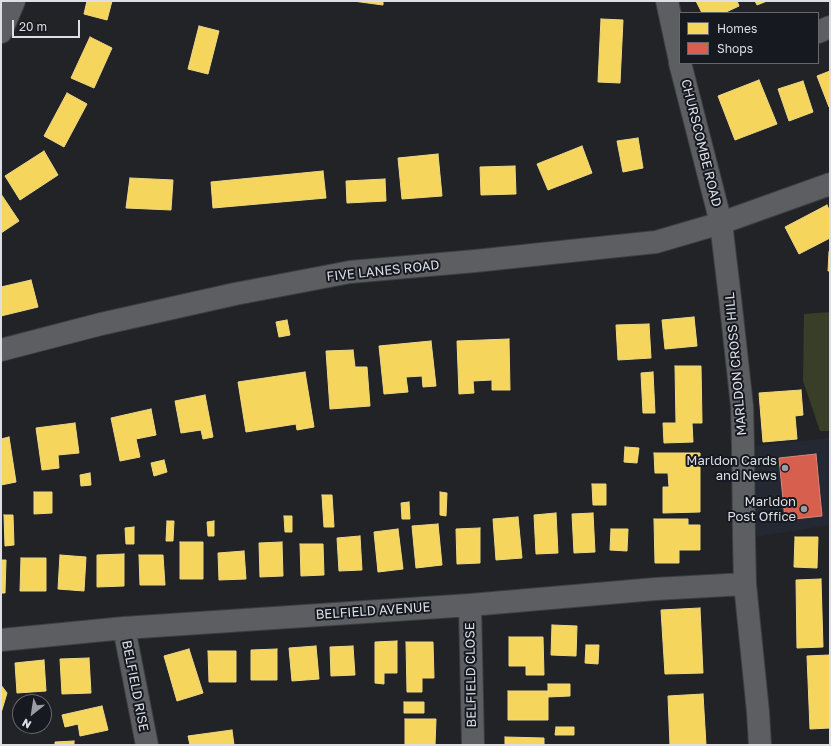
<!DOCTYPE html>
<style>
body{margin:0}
#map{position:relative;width:831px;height:746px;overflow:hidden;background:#222327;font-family:"Golos Text",sans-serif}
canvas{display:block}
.frame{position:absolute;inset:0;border:2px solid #dddfe4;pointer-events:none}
.legend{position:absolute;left:679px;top:12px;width:140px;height:52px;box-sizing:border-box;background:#161920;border:1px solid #66686e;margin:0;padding:5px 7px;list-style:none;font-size:12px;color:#dddfe4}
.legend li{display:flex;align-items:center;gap:8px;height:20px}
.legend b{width:20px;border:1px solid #66686e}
.north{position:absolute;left:12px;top:694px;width:40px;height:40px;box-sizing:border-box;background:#161920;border:1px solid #66686e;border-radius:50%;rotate:210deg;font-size:11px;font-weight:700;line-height:16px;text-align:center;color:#dddfe4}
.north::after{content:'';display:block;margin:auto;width:14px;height:18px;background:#9c9da2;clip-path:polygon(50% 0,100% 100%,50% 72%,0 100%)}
.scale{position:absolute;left:12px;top:20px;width:68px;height:18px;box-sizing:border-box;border:2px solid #dddfe4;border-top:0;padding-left:5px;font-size:12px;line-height:14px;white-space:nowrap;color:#dddfe4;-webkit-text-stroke:3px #161920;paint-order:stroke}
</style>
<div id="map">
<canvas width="831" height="746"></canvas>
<div class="frame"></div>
<ul class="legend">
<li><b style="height:11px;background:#f6d55c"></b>Homes</li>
<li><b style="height:11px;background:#d6604d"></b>Shops</li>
</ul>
<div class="north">N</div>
<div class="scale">20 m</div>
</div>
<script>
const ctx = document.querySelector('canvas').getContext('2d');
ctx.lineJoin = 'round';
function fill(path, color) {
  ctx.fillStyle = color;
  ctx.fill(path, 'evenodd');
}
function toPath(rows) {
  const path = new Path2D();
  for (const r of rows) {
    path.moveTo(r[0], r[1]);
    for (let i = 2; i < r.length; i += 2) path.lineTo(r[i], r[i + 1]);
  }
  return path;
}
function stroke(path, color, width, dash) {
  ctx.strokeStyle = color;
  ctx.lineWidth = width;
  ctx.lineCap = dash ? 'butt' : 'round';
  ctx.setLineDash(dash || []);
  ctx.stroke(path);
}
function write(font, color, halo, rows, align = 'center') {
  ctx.font = font + ' "Golos Text",sans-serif';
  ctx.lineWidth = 4;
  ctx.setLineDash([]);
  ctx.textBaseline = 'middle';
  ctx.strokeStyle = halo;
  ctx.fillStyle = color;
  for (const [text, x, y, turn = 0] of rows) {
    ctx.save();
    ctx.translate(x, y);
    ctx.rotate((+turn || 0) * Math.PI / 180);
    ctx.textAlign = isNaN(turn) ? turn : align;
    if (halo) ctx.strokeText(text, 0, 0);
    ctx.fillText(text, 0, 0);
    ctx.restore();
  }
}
fill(toPath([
 [830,438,830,525,744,539,743,447]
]), '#242833');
fill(toPath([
 [830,312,830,431,820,431,803,381,804,314]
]), '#383e28');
const homes = toPath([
 [87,1,112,1,107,20,84,14,87,1],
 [353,1,383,1,383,5,353,1],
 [696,1,737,1,739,6,724,13,702,13,696,1],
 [755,1,767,1,757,5,755,1],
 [601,19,623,20,620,83,598,82,601,19],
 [199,26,219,31,208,74,188,69,199,26],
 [90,37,112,48,94,88,71,78,90,37],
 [830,71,830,106,829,107,817,76,830,71],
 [759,80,777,124,735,140,718,96,759,80],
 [803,81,813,112,789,121,778,89,803,81],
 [67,93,87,104,64,147,44,136,67,93],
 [638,138,643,168,623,172,617,141,638,138],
 [582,146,592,173,548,190,537,164,582,146],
 [44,151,58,175,20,200,5,176,44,151],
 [438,154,442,196,402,199,398,158,438,154],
 [515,166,516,194,481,195,480,167,515,166],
 [323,171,326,198,213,208,211,182,323,171],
 [130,178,173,180,171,210,126,208,130,178],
 [385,179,386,201,347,203,346,181,385,179],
 [1,194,19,221,1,233,1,194],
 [827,205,830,212,830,238,799,254,785,227,827,205],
 [829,252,830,252,830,271,828,271,829,252],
 [31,280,38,307,1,316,1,287,31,280],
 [694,317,697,346,665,349,662,320,694,317],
 [287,320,290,335,279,337,276,322,287,320],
 [649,324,651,358,618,360,616,325,649,324],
 [509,339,510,390,492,390,492,380,473,381,474,393,459,394,457,341,509,339],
 [431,341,436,386,423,387,422,376,406,377,408,392,384,394,379,346,431,341],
 [353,350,355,367,367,367,370,406,330,409,326,351,353,350],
 [675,366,701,366,702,423,692,423,693,442,664,443,663,423,676,423,675,366],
 [305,372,314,427,297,430,296,424,246,432,238,382,305,372],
 [653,372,655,413,643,413,641,373,653,372],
 [801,390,803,415,795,416,797,439,763,442,759,393,801,390],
 [205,395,213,437,203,439,201,430,181,433,175,401,205,395],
 [151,409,156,435,136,439,140,457,120,461,111,418,151,409],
 [75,423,79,453,58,455,59,468,42,470,36,428,75,423],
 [9,437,16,482,1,485,1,439,9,437],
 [625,447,639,448,637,463,624,462,625,447],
 [654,453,700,453,700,512,663,513,663,487,669,487,668,473,655,473,654,453],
 [164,460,167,472,154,476,151,463,164,460],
 [90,473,91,485,81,486,80,475,90,473],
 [592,484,606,484,606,505,593,505,592,484],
 [34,492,52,492,52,513,34,514,34,492],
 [440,492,447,493,446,516,440,515,440,492],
 [322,495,332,495,334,527,324,527,322,495],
 [409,502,410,519,402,519,401,503,409,502],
 [556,513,558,553,536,554,534,515,556,513],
 [593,513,595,552,574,553,572,514,593,513],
 [4,515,13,515,14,545,5,546,4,515],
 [284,516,292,516,292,532,285,532,284,516],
 [518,517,522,558,496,560,493,519,518,517],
 [654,519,688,519,688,525,700,525,700,550,679,550,679,563,655,563,654,519],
 [167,521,174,521,173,541,166,541,167,521],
 [214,521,214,536,208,536,207,522,214,521],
 [438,524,442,565,416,568,412,526,438,524],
 [134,527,134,544,126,544,125,528,134,527],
 [480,528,480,563,457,564,456,529,480,528],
 [398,529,403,569,378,572,374,532,398,529],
 [611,529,628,529,627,551,610,550,611,529],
 [360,536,362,570,339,571,337,538,360,536],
 [795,537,818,537,817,568,794,567,795,537],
 [180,542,203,542,203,579,180,579,180,542],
 [282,542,283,576,260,577,259,543,282,542],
 [300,544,323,544,324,575,301,576,300,544],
 [244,551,246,579,219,580,218,553,244,551],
 [124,554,124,586,97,587,97,555,124,554],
 [60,555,86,557,84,591,58,589,60,555],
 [139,555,163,555,165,585,140,585,139,555],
 [21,558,46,558,46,591,20,591,21,558],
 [1,560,6,560,5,593,1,593,1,560],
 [821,579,823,647,797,648,796,580,821,579],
 [700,608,703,673,665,674,661,610,700,608],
 [552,625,577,626,576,656,551,655,552,625],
 [509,637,543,637,544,675,526,675,526,666,509,666,509,637],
 [397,641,397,673,384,673,384,684,375,683,375,642,397,641],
 [406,642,433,642,434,678,422,678,422,692,407,692,406,642],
 [586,645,599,645,598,664,585,663,586,645],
 [316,646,319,679,292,681,289,648,316,646],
 [353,646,355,675,331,676,330,647,353,646],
 [189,649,203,693,177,701,164,656,189,649],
 [277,649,277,680,251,680,251,650,277,649],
 [208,651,236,651,236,682,209,682,208,651],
 [830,655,830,728,810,729,807,656,830,655],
 [89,658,91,693,62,694,60,659,89,658],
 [44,660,46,691,17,693,15,663,44,660],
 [548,684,570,684,570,696,548,697,548,684],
 [1,685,7,693,1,713,1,685],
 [508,691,548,691,548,720,508,720,508,691],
 [703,694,706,745,670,745,668,696,703,694],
 [404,702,424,702,424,713,404,713,404,702],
 [102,706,108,730,80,736,78,724,65,727,62,715,102,706],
 [405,719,436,719,435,745,405,745,405,719],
 [556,727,574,727,574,735,555,735,556,727],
 [232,730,234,745,190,745,188,736,232,730],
 [505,737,544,738,544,745,505,745,505,737],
 [74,741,74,745,55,745,55,742,74,741]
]);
fill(homes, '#f6d55c');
stroke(homes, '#eed885', 1);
const shops = toPath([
 [816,454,822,516,785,520,779,458,816,454]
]);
fill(shops, '#d6604d');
stroke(shops, '#d8867a', 1);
const minor = toPath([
 [667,1,680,61],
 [1,32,14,1],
 [818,32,830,27],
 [680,63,721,223,730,298,742,406,743,447,744,539,745,584,758,712,760,745],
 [1,350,101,324,235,294,350,272,475,261,656,242,721,223,830,184],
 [470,605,473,745],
 [124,628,147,745],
 [1,640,124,628,470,605,655,589,745,584]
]);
stroke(minor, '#3d3e41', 24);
stroke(minor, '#5c5e62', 22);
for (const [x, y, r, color] of [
 [785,468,4,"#9c9da2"],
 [804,509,4,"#9c9da2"]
]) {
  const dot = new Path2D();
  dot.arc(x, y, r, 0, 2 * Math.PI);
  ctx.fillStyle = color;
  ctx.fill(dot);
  stroke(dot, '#161920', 1.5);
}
write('13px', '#dddfe4', '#161920', [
 ["CHURSCOMBE ROAD",701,143,76],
 ["FIVE LANES ROAD",383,271,-6],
 ["MARLDON CROSS HILL",736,364,-95],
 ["BELFIELD AVENUE",373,611,-4],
 ["BELFIELD CLOSE",471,675,-91],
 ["BELFIELD RISE",135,686,79]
]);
write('13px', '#dddfe4', '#161920', [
 ["Marldon Cards",777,461],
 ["and News",777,476],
 ["Marldon",796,502],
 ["Post Office",796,517]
], 'right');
</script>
